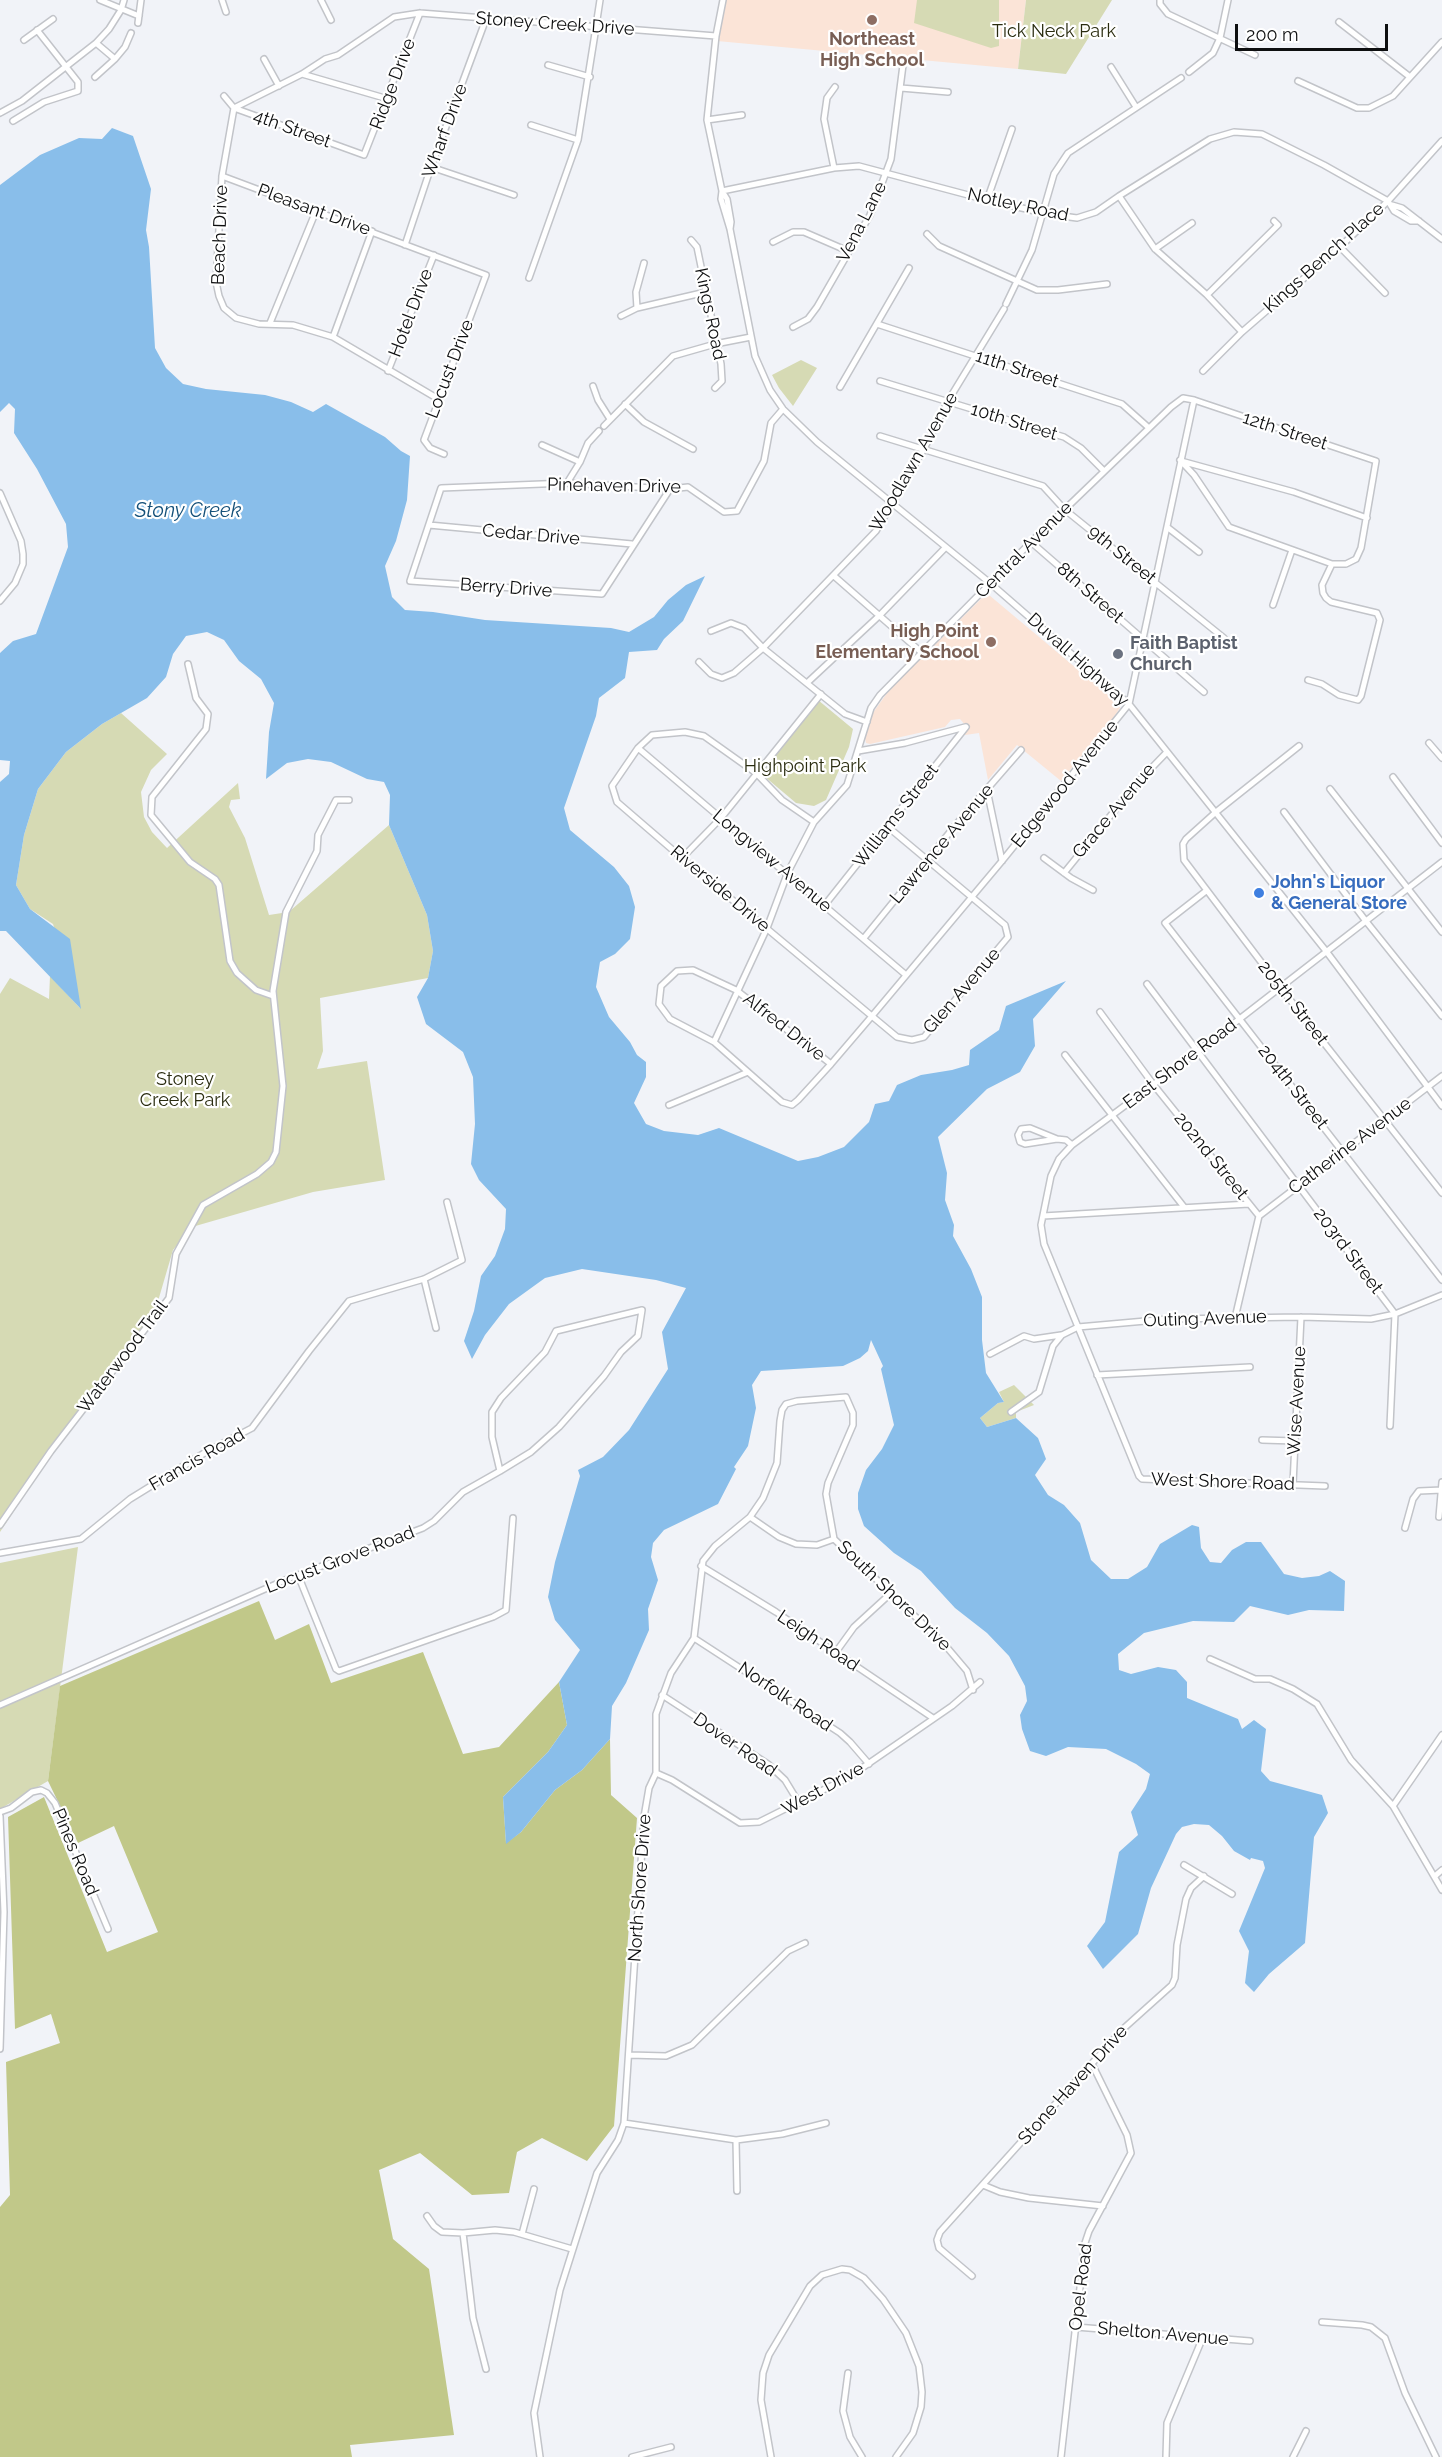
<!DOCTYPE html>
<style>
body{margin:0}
#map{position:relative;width:1442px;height:2457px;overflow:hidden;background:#f1f3f8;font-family:Raleway,sans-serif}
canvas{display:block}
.scale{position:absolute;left:1235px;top:24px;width:153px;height:27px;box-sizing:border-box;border:3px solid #0e0f10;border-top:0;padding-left:8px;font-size:18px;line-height:21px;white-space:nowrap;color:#0e0f10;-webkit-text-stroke:4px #fff;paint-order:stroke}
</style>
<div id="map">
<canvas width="1442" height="2457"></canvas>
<div class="scale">200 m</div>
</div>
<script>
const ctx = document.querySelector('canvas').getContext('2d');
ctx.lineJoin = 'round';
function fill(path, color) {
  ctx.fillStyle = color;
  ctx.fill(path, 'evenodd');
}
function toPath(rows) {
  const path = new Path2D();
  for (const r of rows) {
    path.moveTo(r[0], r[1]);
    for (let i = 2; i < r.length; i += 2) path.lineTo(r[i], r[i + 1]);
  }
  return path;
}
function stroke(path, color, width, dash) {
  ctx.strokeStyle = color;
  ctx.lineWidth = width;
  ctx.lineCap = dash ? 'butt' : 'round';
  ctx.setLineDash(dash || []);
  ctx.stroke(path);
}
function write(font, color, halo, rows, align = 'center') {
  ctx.font = font + ' Raleway,sans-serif';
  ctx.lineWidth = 4.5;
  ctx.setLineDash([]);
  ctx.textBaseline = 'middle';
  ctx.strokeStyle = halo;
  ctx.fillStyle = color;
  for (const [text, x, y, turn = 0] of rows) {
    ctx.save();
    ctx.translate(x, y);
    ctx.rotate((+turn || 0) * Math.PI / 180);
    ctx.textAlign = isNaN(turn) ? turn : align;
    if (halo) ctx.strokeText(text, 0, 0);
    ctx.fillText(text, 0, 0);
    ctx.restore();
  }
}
fill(toPath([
 [725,0,1026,0,1018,69,717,41],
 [985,595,989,595,1119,704,1120,708,1111,721,1061,781,1017,745,988,780,979,733,965,735,966,726,960,719,951,720,945,727,870,744,866,743,865,738,872,714,890,689]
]), '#fbe4d7');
fill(toPath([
 [917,0,999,0,999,46,991,48,914,23],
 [1026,0,1112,0,1066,74,1018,69],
 [801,360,817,368,793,406,779,388,772,375],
 [818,700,853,729,849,747,826,800,814,806,796,803,758,771],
 [121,713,167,754,151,770,141,792,144,817,152,832,167,848,238,783,240,799,231,800,229,807,245,838,269,915,282,913,283,917,389,825,427,915,433,951,428,978,320,998,323,1051,317,1069,367,1061,385,1180,313,1192,192,1227,173,1250,151,1325,60,1442,0,1532,0,994,10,978,49,999,50,976,80,1008,53,924,30,909,16,885,24,835,38,789,66,752,102,724],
 [1014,1385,1034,1405,1016,1412,1016,1418,987,1427,980,1418,998,1403,1004,1402,999,1392],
 [78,1547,48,1781,0,1809,0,1563]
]), '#d6dab4');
fill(toPath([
 [259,1601,275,1640,309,1624,331,1683,423,1652,463,1754,499,1747,559,1682,567,1725,548,1752,503,1797,506,1843,521,1832,555,1790,582,1770,610,1739,611,1795,637,1818,614,2126,587,2161,542,2138,517,2152,509,2193,472,2195,420,2153,379,2170,393,2239,429,2269,454,2435,350,2445,352,2457,0,2457,0,2207,10,2195,6,2062,60,2043,51,2014,15,2029,8,1817,44,1797,107,1952,158,1932,114,1826,78,1843,48,1781,60,1686]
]), '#c1c889');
fill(toPath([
 [112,128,133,136,151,189,146,230,149,247,155,348,166,368,183,384,206,389,265,395,291,402,313,412,326,404,385,437,401,451,410,456,407,500,396,541,385,566,392,597,405,610,433,612,485,620,611,628,629,632,654,617,668,600,686,585,705,576,683,621,664,639,657,650,629,652,625,678,599,698,596,716,564,808,570,830,614,867,629,886,635,907,630,939,615,954,600,962,596,987,609,1017,630,1042,637,1055,646,1062,646,1077,634,1103,646,1124,664,1131,698,1135,719,1128,798,1161,818,1157,844,1147,869,1122,875,1104,889,1101,897,1085,921,1075,952,1070,969,1065,970,1050,999,1030,1006,1006,1066,981,1033,1019,1035,1046,1020,1072,987,1089,938,1137,947,1173,945,1200,954,1225,953,1236,971,1269,982,1297,982,1340,986,1373,1004,1402,998,1403,980,1418,987,1427,1016,1418,1038,1438,1046,1459,1035,1475,1048,1495,1064,1505,1080,1523,1091,1560,1111,1579,1128,1579,1147,1567,1160,1544,1192,1525,1199,1527,1201,1548,1210,1562,1221,1563,1232,1550,1246,1542,1261,1542,1284,1574,1302,1578,1319,1576,1330,1571,1345,1581,1344,1611,1309,1610,1288,1615,1250,1606,1234,1622,1193,1621,1144,1633,1118,1654,1119,1670,1131,1674,1158,1667,1176,1670,1187,1682,1187,1698,1238,1719,1242,1729,1254,1720,1266,1729,1261,1771,1270,1781,1322,1795,1328,1813,1314,1837,1305,1943,1269,1974,1254,1992,1245,1983,1249,1951,1239,1931,1265,1868,1263,1861,1251,1858,1250,1860,1234,1851,1222,1836,1209,1825,1194,1824,1182,1827,1176,1834,1151,1888,1138,1934,1103,1969,1087,1946,1105,1922,1119,1852,1138,1835,1131,1812,1146,1789,1150,1774,1136,1764,1106,1749,1068,1747,1046,1756,1030,1751,1022,1729,1020,1715,1027,1701,1025,1686,1009,1656,987,1633,955,1608,921,1571,894,1553,864,1526,858,1509,858,1493,866,1470,882,1449,894,1425,881,1369,883,1366,871,1340,868,1351,860,1358,843,1366,761,1371,752,1385,756,1408,748,1446,734,1467,736,1469,718,1504,664,1530,653,1543,651,1557,658,1580,648,1609,649,1630,626,1683,612,1706,610,1739,582,1770,555,1790,521,1832,506,1844,503,1797,548,1752,567,1725,559,1682,580,1650,555,1620,548,1597,555,1562,580,1476,578,1470,603,1457,629,1430,668,1369,662,1332,686,1288,656,1280,582,1269,545,1278,509,1304,485,1335,472,1359,464,1341,474,1311,481,1276,495,1256,505,1229,506,1209,479,1180,471,1164,475,1124,473,1077,463,1052,426,1024,417,997,428,978,433,951,427,915,389,825,390,795,384,782,367,779,331,762,308,759,287,763,266,779,269,732,274,703,261,679,239,661,224,640,207,632,186,636,173,654,166,677,147,698,102,724,66,752,38,789,24,835,16,885,30,909,70,939,81,1009,6,931,0,931,0,782,9,774,10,761,0,760,0,653,13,641,36,634,68,547,66,524,37,469,14,433,15,409,9,403,0,412,0,185,40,155,79,138,102,139]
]), '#89beea');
const minor = toPath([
 [100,0,139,16],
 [222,0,226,12],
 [321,0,331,20],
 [723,0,716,36,707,120,722,191,721,199,730,229,755,356,770,390,783,409,817,442,990,583,1129,704,1326,951,1442,1106],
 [1160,0,1160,4,1168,14,1255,55],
 [1339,22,1410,77],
 [138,23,141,0],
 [596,26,600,0],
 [24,40,53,19],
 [96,43,115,59],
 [264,59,279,86],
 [548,65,590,77],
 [1111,67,1136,107],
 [1189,72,1213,53,1220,38,1228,0],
 [302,74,388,99],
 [95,77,115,59,125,47,131,33],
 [1298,81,1357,108,1369,108,1393,96,1442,42],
 [901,88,948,92],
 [224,96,234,108,364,155,420,13],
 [0,113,22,101,96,43,109,29,121,10,124,0],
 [707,120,742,115],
 [13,121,44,102,78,91,78,82,37,30],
 [531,125,578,140],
 [431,167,514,195],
 [834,168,824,119,827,98,835,87],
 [222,176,486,275,424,440,430,448,444,454],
 [722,191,834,168,859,166,987,200,1048,214,1077,218,1096,212,1119,196,1210,139,1234,132,1262,134,1324,165,1388,201,1394,211,1411,221,1419,221],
 [722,191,727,199,731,222,730,229],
 [1119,196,1155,249,1207,295,1242,332],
 [987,200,1012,129],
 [1392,205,1402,208,1442,239],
 [927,234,939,246,1037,290,1058,290,1107,284],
 [691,240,697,247,721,364,722,381,715,388],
 [773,242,793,232,804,232,848,251],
 [405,245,431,167,486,19],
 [1340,247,1385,293],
 [1155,249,1192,223],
 [529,278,578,140,596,27],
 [1207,295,1278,225,1274,221],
 [1006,304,1032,250,1054,174,1068,153,1181,78],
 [637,308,636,292,644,263],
 [621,316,637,308,706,292],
 [270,323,316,211],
 [877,324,1122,404,1149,428],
 [793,327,808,319,817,307,870,215,891,159,903,65],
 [333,337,372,231],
 [388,371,434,255],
 [1203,371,1242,332,1340,247,1388,201,1442,141],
 [880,381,1064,437,1081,448,1104,471],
 [593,386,598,400,610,419],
 [840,387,909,268],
 [440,400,333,337,293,325,259,324,236,318,224,308,219,296,216,282,222,176,234,108,302,74,325,59,338,55,394,17,420,13,716,36],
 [625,404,644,422,693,449],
 [604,426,673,356,715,344,751,337],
 [880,436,1043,486,1064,509,1224,638],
 [542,445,580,462],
 [1181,461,1294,492,1367,518],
 [567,483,580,462,588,443,599,431],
 [670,489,602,594,410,581,441,488,567,483,670,489,688,487,724,512,737,511,764,461,771,423,783,409],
 [0,493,21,541,23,554,23,564,15,583,0,601],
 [429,525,632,544],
 [1167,527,1199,552],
 [1031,542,1204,692],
 [834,576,921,652],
 [1273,605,1292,550],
 [711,631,731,623,744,628,763,648,845,714,867,722],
 [699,662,711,674,722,678,734,673,763,648,876,531,924,449,948,401,1004,309],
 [188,664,196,698,208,714,206,729,152,797,151,815,190,862,215,879,219,885,230,961,237,973,256,990,273,996],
 [1308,680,1322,684,1339,695,1358,700,1361,696,1380,620,1377,613,1331,602,1326,598,1323,593,1322,585,1332,564],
 [808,682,880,615,945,548],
 [1429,743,1442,758],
 [1299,746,1216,812,1186,839,1183,844,1184,860,1280,987,1442,1193],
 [638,748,906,975],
 [858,751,905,743,965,727],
 [1393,777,1442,843],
 [1330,789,1442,932],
 [987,790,1002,861],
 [1284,812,1365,920,1442,1016],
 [814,822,782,800,756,773,704,736,685,732,652,735,638,748,612,786,617,802,682,858,897,1037,912,1040,924,1037,1008,937,1005,925,888,827],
 [682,858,721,818,821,694],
 [1044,858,1071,878,1093,890],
 [1064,873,1137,783,1167,752],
 [1206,891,1165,923,1442,1280],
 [824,906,966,727],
 [864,938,954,827,1021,750],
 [1147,984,1395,1314,1390,1426],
 [1100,1012,1153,1084,1259,1216,1235,1318],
 [714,1042,767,928,788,872,814,822,847,785,871,708,880,695,1031,542,1171,407,1183,398,1194,400,1376,461,1361,548,1356,559,1346,564,1332,564,1229,527,1194,475,1180,460],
 [1065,1055,1184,1207],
 [831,1064,736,990,693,970,677,971,661,986,659,1004,670,1019,714,1042,782,1102,792,1105,798,1100,831,1064,872,1016,1002,861,1129,704,1194,400],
 [669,1105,748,1072],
 [1057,1139,1025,1144,1020,1142,1018,1135,1021,1129,1030,1128,1057,1139,1066,1140,1072,1145],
 [1043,1216,1249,1204],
 [1259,1216,1442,1076],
 [424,1279,436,1328],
 [990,1354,1024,1336,1034,1339,1061,1335],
 [1097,1375,1250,1367],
 [1011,1412,1039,1392,1053,1346,1062,1335,1078,1327,1168,1319,1301,1317,1371,1319,1395,1314,1442,1295],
 [1262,1440,1295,1441],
 [1293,1484,1301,1317],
 [1325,1486,1142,1479,1139,1476,1044,1244,1041,1225,1051,1176,1059,1159,1072,1145,1197,1052,1442,862],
 [750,1517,779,1537,796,1544,817,1545,834,1539],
 [1439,1517,1442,1482],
 [0,1525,51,1451,169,1298,176,1254,203,1205,257,1174,271,1162,276,1152,283,1086,273,991,286,912,317,851,318,835,336,800,349,800],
 [1405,1528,1413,1499,1419,1491,1442,1490],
 [0,1553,81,1539,130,1499,206,1452,252,1428,309,1351,349,1301,424,1279,462,1260,447,1202],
 [701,1566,776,1612,933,1718],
 [298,1575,336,1669,339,1671,493,1617,506,1610,513,1518],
 [694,1638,840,1733,850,1742,869,1764],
 [836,1652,854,1627,890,1594],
 [1210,1659,1255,1679,1270,1679,1293,1689,1317,1704,1351,1760,1393,1806,1442,1890],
 [662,1695,768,1764,785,1780,799,1803],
 [0,1705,290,1578,423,1528,434,1521,463,1492,500,1471,531,1452,559,1427,604,1376,621,1352,638,1336,642,1310,556,1331,545,1352,501,1398,492,1412,492,1437,500,1471],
 [656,1773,672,1780,740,1823,759,1822,849,1777,952,1706,980,1682],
 [1393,1806,1442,1735],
 [0,1812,11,1808,32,1792,41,1790,47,1793,55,1803,108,1929],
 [0,1816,4,1912,0,2049],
 [1184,1865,1232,1894],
 [1435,1876,1442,1870],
 [629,2055,666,2056,692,2045,788,1951,805,1943],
 [624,2123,736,2140,782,2134,826,2123],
 [736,2140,737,2191],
 [983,2185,1000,2192,1029,2198,1103,2206],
 [427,2216,434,2226,442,2232,463,2233,495,2230,514,2232,572,2249],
 [463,2233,473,2318,486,2369],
 [522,2234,534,2189],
 [972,2276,939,2248,937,2240,940,2232,1123,2029,1172,1985,1175,1978,1177,1945,1186,1899,1191,1888,1204,1876],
 [1322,2322,1362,2325,1371,2327,1385,2338,1405,2393,1436,2457],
 [1076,2327,1250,2341],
 [848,2373,843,2411,850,2437,862,2457],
 [540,2457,534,2413,560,2290,597,2173,618,2140,624,2123,644,1817,649,1788,656,1773,656,1714,671,1673,694,1638,703,1561,715,1546,750,1517,763,1498,777,1463,780,1421,782,1410,786,1404,797,1401,846,1397,853,1413,853,1425,828,1483,826,1494,834,1539,945,1645,967,1671,973,1690],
 [632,2457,671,2447],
 [771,2457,761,2400,763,2373,769,2355,810,2286,822,2275,842,2269,850,2270,864,2278,883,2299,906,2333,919,2366,922,2392,921,2407,913,2433,896,2457],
 [1061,2457,1085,2243,1089,2231,1131,2153,1127,2135,1092,2064],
 [1166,2457,1167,2423,1203,2337],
 [1293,2457,1306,2431]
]);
stroke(minor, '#c2c4c9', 8);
stroke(minor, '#fff', 5);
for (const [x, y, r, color] of [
 [872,20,6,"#8d6e63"],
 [991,642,6,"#8d6e63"],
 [1118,654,6,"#6b7280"],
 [1259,893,6,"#3f7fe0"]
]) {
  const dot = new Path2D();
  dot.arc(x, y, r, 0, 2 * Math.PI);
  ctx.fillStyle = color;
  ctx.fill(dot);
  stroke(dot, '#fff', 2);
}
write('18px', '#0e0f10', '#fff', [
 ["Stoney Creek Drive",555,24,4],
 ["Ridge Drive",393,84,-69],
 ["4th Street",292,129,20],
 ["Wharf Drive",445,131,-70],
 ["Notley Road",1018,205,12],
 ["Pleasant Drive",314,210,20],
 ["Vena Lane",862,222,-63],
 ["Beach Drive",220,235,-88],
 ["Kings Bench Place",1324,258,-42],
 ["Hotel Drive",411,313,-69],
 ["Kings Road",710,314,78],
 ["Locust Drive",450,369,-69],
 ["11th Street",1017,369,18],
 ["10th Street",1014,422,17],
 ["12th Street",1285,431,18],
 ["Woodlawn Avenue",914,462,-60],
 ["Pinehaven Drive",614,486,1],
 ["Cedar Drive",531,535,5],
 ["Central Avenue",1024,550,-45],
 ["9th Street",1122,555,39],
 ["Berry Drive",506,588,4],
 ["8th Street",1090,593,41],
 ["Duvall Highway",1078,660,42],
 ["Edgewood Avenue",1065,784,-51],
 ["Grace Avenue",1114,811,-50],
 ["Williams Street",896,816,-52],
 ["Lawrence Avenue",942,844,-50],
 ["Longview Avenue",772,861,40],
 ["Riverside Drive",720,889,40],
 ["Glen Avenue",962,991,-49],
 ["205th Street",1293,1003,52],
 ["Alfred Drive",784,1027,38],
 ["East Shore Road",1180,1064,-37],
 ["204th Street",1293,1087,52],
 ["Catherine Avenue",1350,1146,-37],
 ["202nd Street",1211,1156,51],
 ["203rd Street",1348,1251,53],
 ["Outing Avenue",1205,1319,-2],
 ["Waterwood Trail",123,1357,-53],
 ["Wise Avenue",1297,1401,-87],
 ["Francis Road",197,1460,-30],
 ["West Shore Road",1223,1482,2],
 ["Locust Grove Road",340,1560,-21],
 ["South Shore Drive",894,1596,44],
 ["Leigh Road",818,1641,34],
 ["Norfolk Road",785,1697,34],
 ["Dover Road",735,1745,35],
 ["West Drive",823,1789,-29],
 ["Pines Road",75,1852,67],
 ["North Shore Drive",640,1888,-86],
 ["Stone Haven Drive",1073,2085,-48],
 ["Opel Road",1081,2287,-83],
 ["Shelton Avenue",1163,2334,5]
]);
write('18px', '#2a2c10', '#fff', [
 ["Tick Neck Park",1054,32],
 ["Highpoint Park",805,767],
 ["Stoney",185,1080],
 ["Creek Park",185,1101]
]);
write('bold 18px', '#785e54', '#fff', [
 ["Northeast",872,40],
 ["High School",872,61],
 ["High Point",979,632,"right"],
 ["Elementary School",979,653,"right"]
]);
write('bold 18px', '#5b616d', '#fff', [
 ["Faith Baptist",1130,644],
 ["Church",1130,665]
], 'left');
write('bold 18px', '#366cbe', '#fff', [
 ["John's Liquor",1271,883],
 ["& General Store",1271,904]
], 'left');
write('italic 20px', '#145079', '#fff', [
 ["Stony Creek",188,511]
]);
</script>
